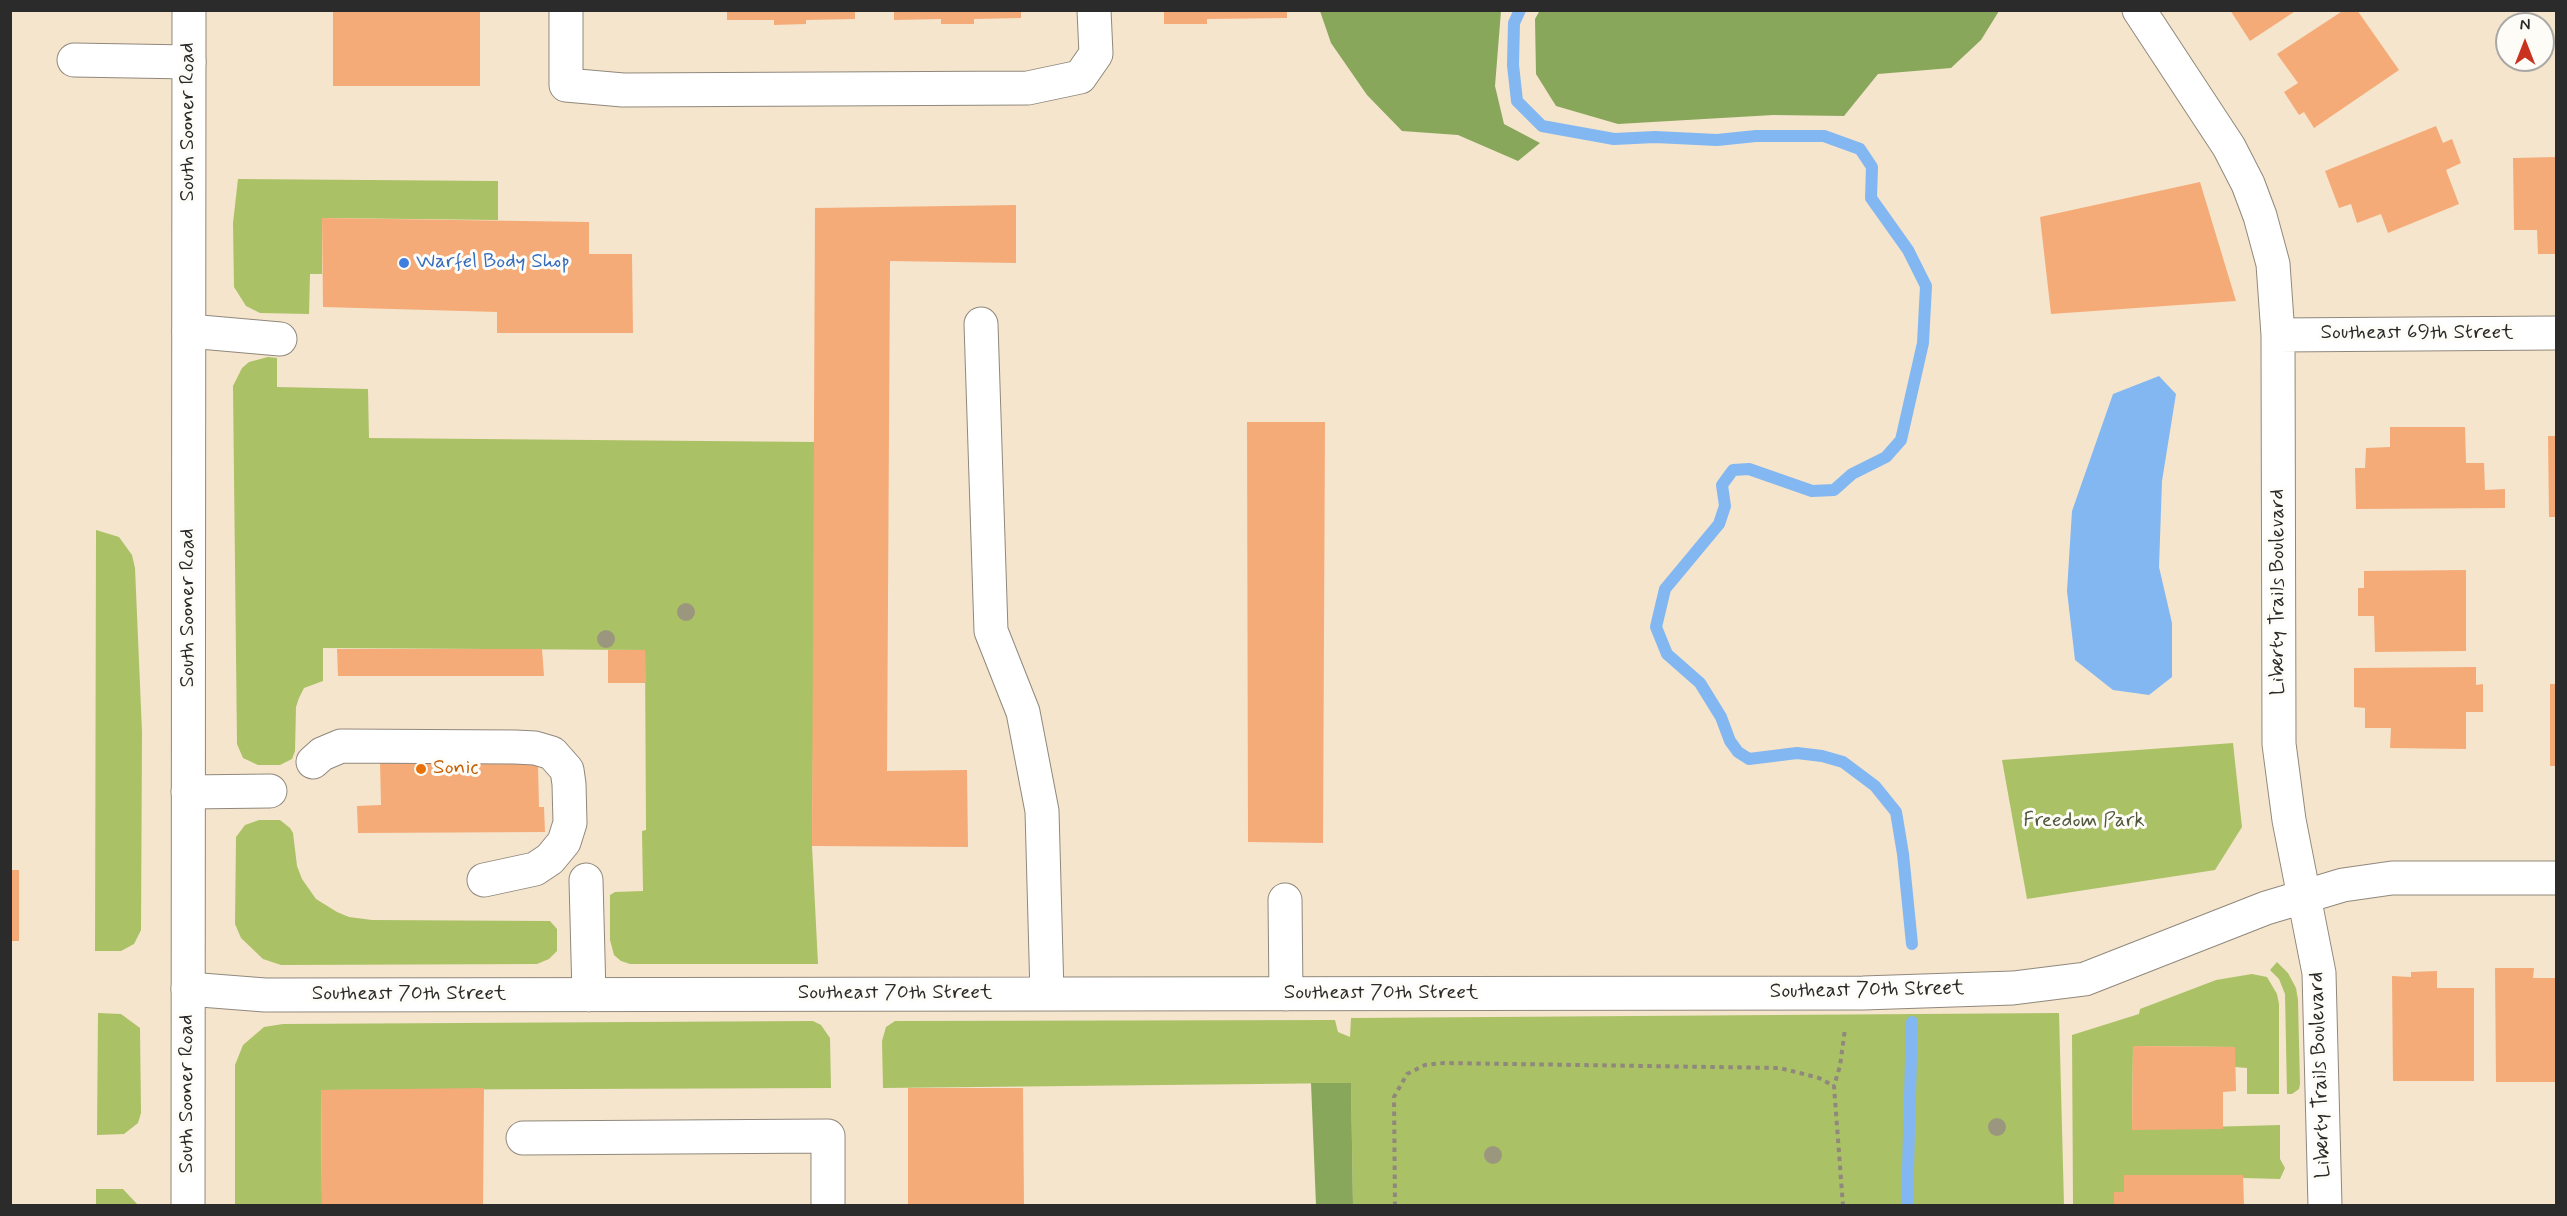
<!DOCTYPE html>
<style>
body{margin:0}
#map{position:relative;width:2567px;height:1216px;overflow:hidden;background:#f5e5cd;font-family:Mynerve,sans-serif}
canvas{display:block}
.frame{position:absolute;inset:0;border:12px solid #2b2b2b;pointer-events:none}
.north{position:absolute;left:2495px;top:12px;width:60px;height:60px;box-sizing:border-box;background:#fdfcf7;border:2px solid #a9a8a5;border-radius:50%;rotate:0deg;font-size:16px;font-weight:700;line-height:24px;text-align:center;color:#2b2b2b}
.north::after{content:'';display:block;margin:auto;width:21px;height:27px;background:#c8321e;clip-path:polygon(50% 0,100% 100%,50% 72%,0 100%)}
</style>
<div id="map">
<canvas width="2567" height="1216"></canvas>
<div class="frame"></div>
<div class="north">N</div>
</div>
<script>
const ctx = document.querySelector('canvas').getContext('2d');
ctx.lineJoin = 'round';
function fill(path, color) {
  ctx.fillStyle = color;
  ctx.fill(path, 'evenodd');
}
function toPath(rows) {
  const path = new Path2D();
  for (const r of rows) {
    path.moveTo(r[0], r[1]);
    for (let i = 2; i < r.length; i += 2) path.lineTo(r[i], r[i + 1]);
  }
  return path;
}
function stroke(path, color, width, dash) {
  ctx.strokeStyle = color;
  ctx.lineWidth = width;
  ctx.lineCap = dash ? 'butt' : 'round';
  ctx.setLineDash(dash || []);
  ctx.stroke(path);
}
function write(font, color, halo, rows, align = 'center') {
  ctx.font = font + ' Mynerve,sans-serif';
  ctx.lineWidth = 6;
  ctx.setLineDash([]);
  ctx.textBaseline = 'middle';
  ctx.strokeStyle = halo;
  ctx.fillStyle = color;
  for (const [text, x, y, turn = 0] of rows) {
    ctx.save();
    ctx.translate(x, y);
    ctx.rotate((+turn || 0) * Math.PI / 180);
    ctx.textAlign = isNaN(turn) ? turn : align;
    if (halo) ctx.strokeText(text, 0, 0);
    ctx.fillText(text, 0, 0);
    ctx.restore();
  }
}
fill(toPath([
 [238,179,498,181,498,220,322,218,322,274,310,274,309,314,260,313,246,306,234,287,233,223],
 [268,357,277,358,277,387,368,389,369,438,816,442,812,846,818,964,630,964,621,961,614,955,610,940,610,895,615,892,643,891,642,831,646,830,645,650,323,648,323,681,304,688,299,698,296,707,295,751,292,759,280,765,258,765,243,758,237,744,233,386,242,368,249,362],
 [96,530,119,537,132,555,135,568,142,732,141,930,134,944,121,951,95,951],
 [2233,743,2242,827,2215,870,2027,899,2002,760],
 [259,820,280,820,290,828,293,833,297,866,302,879,316,899,337,912,349,917,372,920,550,921,557,929,557,951,549,959,537,964,281,965,263,959,241,938,235,924,236,837,245,825],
 [2277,962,2288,973,2296,988,2298,1000,2300,1084,2299,1089,2292,1094,2287,1094,2285,994,2279,979,2270,970],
 [2252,974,2267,977,2277,994,2279,1004,2279,1094,2247,1094,2247,1068,2235,1067,2234,1047,2133,1046,2132,1129,2280,1125,2280,1159,2285,1168,2280,1179,2243,1178,2243,1175,2124,1175,2124,1192,2114,1192,2114,1205,2073,1205,2072,1035,2139,1014,2140,1009,2216,980],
 [98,1013,121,1014,140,1028,141,1113,138,1123,124,1134,97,1135],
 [2059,1013,2064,1205,1353,1205,1351,1083,883,1088,882,1041,886,1027,895,1021,1335,1020,1338,1032,1350,1037,1351,1018],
 [813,1021,821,1025,830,1038,831,1088,321,1090,322,1205,235,1206,235,1065,243,1045,264,1027,283,1024],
 [96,1189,123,1189,138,1205,96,1205]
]), '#abc166');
fill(toPath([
 [1540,10,1999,10,1999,11,1981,40,1951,68,1878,74,1844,116,1773,115,1618,124,1556,106,1536,74,1535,19],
 [1320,11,1501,11,1495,86,1504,124,1540,143,1518,161,1458,135,1402,131,1367,95,1331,43],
 [1311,1083,1351,1083,1353,1205,1316,1205]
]), '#88a75b');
fill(toPath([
 [2159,376,2176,394,2162,481,2159,567,2172,623,2172,677,2149,695,2113,690,2075,660,2067,591,2072,511,2113,394]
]), '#83b7f1');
stroke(toPath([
 [1520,10,1514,23,1513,65,1517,101,1542,126,1614,139,1655,137,1717,140,1756,136,1824,136,1860,149,1872,167,1871,198,1908,250,1926,286,1923,343,1901,440,1886,457,1852,474,1834,490,1812,491,1749,469,1733,470,1722,485,1725,506,1719,524,1665,589,1656,627,1667,654,1700,683,1721,717,1730,741,1738,752,1749,759,1797,753,1822,756,1843,762,1875,786,1896,812,1903,854,1912,944],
 [1907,1206,1912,1022]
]), '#83b7f1', 12);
fill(toPath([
 [333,10,480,10,480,86,333,86],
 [727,10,855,10,855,19,806,20,806,24,774,25,774,20,727,20],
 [894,10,1021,10,1021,18,974,19,974,24,941,24,941,19,894,20],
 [1164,10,1287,10,1287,18,1207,19,1207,24,1164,24],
 [2230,10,2297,10,2250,41],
 [2344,10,2357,10,2399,70,2314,128,2304,112,2299,115,2284,92,2298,83,2277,54],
 [2436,126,2443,143,2452,139,2461,163,2446,170,2459,204,2388,233,2381,214,2357,223,2351,204,2339,208,2325,171],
 [2556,157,2556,254,2538,254,2537,230,2514,230,2513,158],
 [2200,182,2236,301,2051,314,2040,217],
 [1016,205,1016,263,890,261,887,771,967,770,968,847,812,846,815,208],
 [322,218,589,222,589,254,632,254,633,333,497,333,497,312,323,307],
 [1247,422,1325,422,1323,843,1248,842],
 [2390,427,2465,427,2466,463,2484,463,2485,490,2505,489,2505,508,2356,509,2355,468,2365,468,2366,448,2390,447],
 [2548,436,2556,436,2556,517,2549,517],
 [2466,570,2466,651,2375,652,2374,616,2358,616,2358,588,2364,588,2364,571],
 [337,649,542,649,544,676,338,676],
 [608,650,645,650,646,683,608,683],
 [2476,667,2476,685,2483,684,2483,712,2466,712,2466,749,2390,748,2391,728,2365,728,2365,708,2354,707,2354,668],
 [2550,684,2556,684,2556,766,2550,766],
 [460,757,460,764,538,764,539,807,544,807,545,832,358,833,357,806,381,805,380,760],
 [10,870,19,870,19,941,10,941],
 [2495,968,2534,968,2533,978,2556,978,2556,1082,2496,1082],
 [2437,971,2437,988,2474,988,2474,1081,2393,1081,2392,976,2411,977,2411,972],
 [2133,1046,2235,1047,2236,1091,2223,1092,2223,1129,2132,1130],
 [484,1088,483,1206,322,1206,321,1090],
 [908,1088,1023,1088,1024,1206,908,1206],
 [2124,1175,2243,1175,2244,1206,2114,1206,2114,1192,2124,1192]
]), '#f5ab78');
const minor = toPath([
 [566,10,566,85,623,90,1028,88,1080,77,1096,54,1094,10],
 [2139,10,2229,147,2248,184,2260,216,2273,264,2278,335,2279,744,2289,820,2319,973,2325,1206],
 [74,60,189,62],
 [981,324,991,631,1023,712,1042,811,1047,994],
 [189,331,280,339],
 [2278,335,2556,333],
 [313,762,322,754,341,746,515,747,535,748,552,753,567,770,569,784,570,823,564,842,550,859,535,869,484,880],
 [188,792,270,791],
 [586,880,589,995],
 [1285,900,1286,994],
 [188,989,265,995,1863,993,2013,988,2085,979,2266,908,2343,885,2392,878,2556,878],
 [523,1138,828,1136,828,1206]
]);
const major = toPath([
 [188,1206,189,10]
]);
stroke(minor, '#90887c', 35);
stroke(major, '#90887c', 35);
stroke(toPath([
 [1395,1206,1394,1097,1407,1074,1425,1065,1444,1063,1780,1068,1819,1078,1834,1086],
 [1843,1206,1834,1086,1840,1066,1845,1029]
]), '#90887c', 4, [4.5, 4.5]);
stroke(minor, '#fff', 33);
stroke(major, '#fff', 33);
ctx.fillStyle = '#9b977e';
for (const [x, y] of [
 [686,612],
 [606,639],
 [1997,1127],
 [1493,1155]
]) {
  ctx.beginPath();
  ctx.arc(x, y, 9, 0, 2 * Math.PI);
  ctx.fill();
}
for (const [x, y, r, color] of [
 [404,263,6,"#3f7fe0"],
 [421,769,6,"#e8710a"]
]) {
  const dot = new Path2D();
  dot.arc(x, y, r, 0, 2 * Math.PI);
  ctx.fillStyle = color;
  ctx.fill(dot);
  stroke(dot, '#fdfcf7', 2);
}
write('21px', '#2b2b2b', '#fdfcf7', [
 ["South Sooner Road",189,122,-90],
 ["Southeast 69th Street",2417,334],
 ["Liberty Trails Boulevard",2279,592,-90],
 ["South Sooner Road",189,608,-90],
 ["Southeast 70th Street",1867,991,-1],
 ["Southeast 70th Street",895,994],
 ["Southeast 70th Street",1381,994],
 ["Southeast 70th Street",409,995],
 ["Liberty Trails Boulevard",2321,1075,-92],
 ["South Sooner Road",188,1094,-90]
]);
write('21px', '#366cbe', '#fdfcf7', [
 ["Warfel Body Shop",416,263]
], 'left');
write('21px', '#c56008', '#fdfcf7', [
 ["Sonic",433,769]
], 'left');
write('21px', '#51583d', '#fdfcf7', [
 ["Freedom Park",2084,822]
]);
</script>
